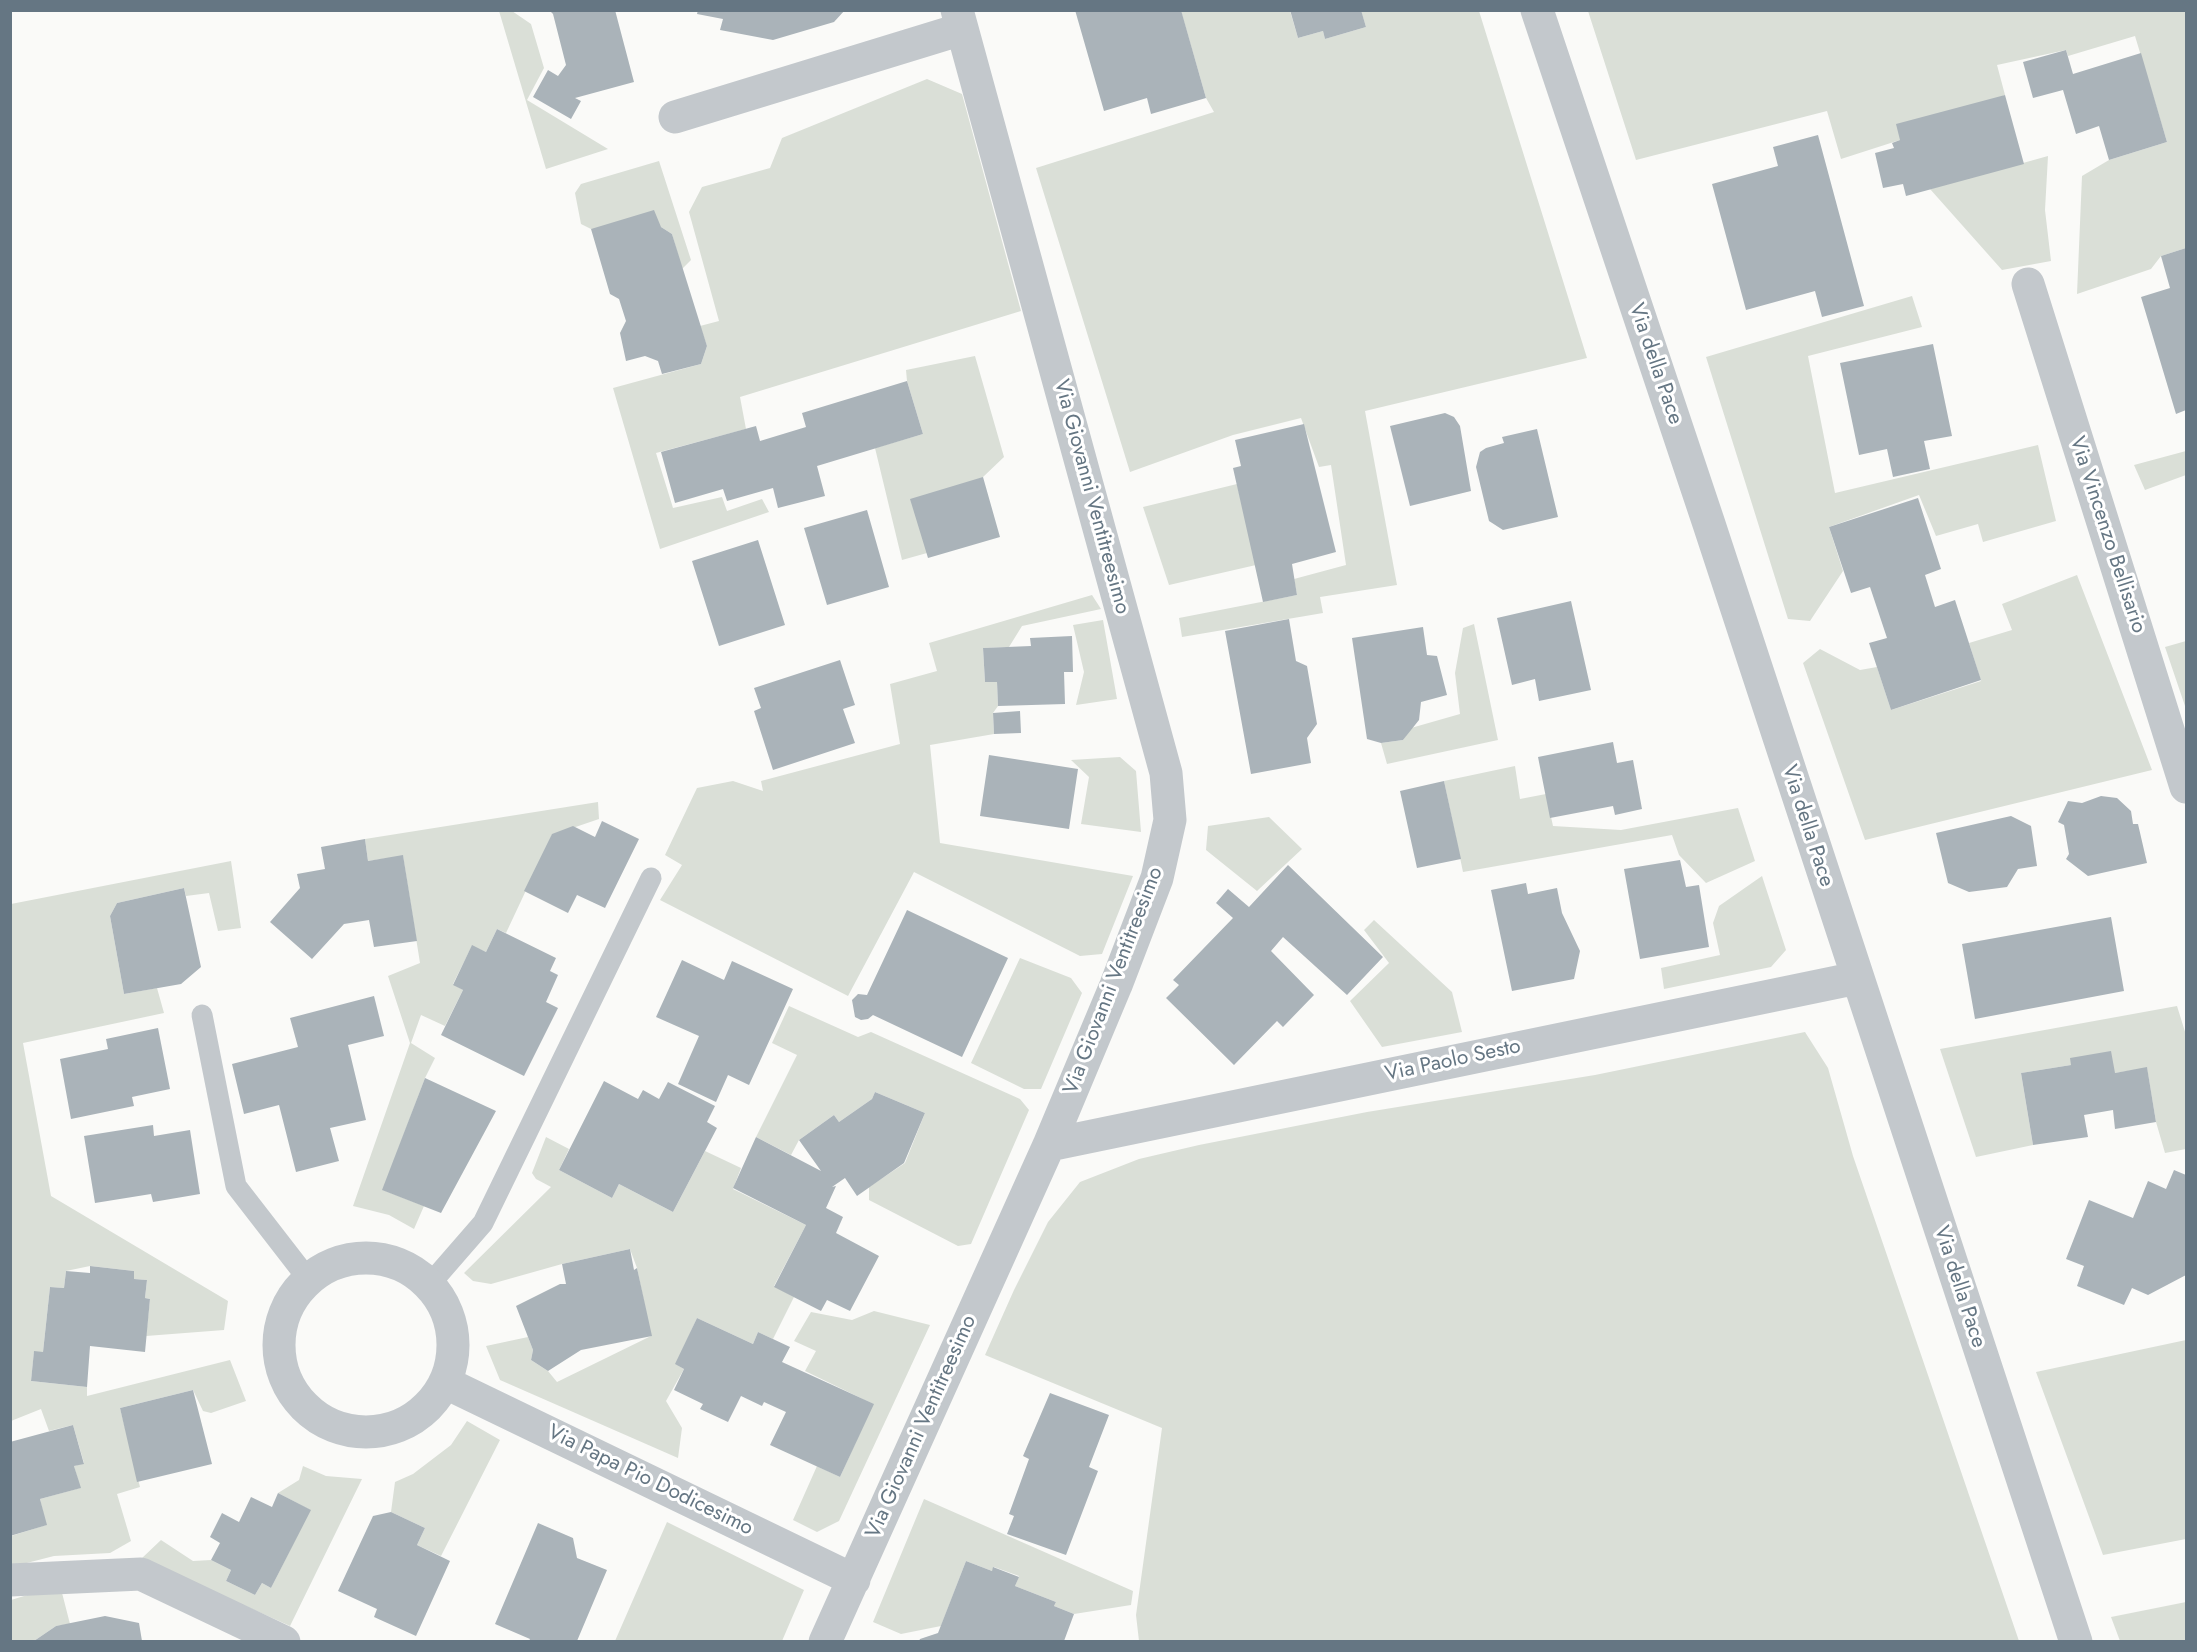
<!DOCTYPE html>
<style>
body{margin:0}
#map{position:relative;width:2197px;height:1652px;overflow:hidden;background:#fafaf8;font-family:Jost,sans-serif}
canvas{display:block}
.frame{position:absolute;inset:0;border:12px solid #657683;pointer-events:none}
</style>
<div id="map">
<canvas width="2197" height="1652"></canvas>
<div class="frame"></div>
</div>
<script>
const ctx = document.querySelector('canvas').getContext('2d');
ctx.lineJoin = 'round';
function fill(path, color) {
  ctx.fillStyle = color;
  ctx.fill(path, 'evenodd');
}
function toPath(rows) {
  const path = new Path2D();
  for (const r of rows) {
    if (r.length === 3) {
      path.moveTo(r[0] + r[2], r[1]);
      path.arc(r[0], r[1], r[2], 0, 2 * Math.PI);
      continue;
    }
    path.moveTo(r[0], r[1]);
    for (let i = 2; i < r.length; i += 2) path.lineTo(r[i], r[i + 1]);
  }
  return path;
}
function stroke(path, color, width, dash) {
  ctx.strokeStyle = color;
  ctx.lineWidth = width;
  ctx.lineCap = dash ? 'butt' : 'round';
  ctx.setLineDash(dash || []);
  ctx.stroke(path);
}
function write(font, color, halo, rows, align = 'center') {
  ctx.font = font + ' Jost,sans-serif';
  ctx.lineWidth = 6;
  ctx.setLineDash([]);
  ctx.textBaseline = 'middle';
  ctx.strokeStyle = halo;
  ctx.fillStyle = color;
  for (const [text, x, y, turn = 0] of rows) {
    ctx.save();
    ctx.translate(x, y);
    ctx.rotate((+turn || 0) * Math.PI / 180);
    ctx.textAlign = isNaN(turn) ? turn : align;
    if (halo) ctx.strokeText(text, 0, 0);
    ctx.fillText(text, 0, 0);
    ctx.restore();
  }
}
fill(toPath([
 [499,11,512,11,531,24,544,68,527,100,608,149,546,169],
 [1181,11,1290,11,1298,38,1323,31,1325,39,1366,27,1361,11,1479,11,1587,358,1365,411,1397,585,1320,597,1323,613,1182,637,1179,618,1297,595,1294,579,1346,565,1331,465,1319,467,1301,418,1233,435,1130,472,1036,168,1214,112,1206,98],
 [1588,11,2186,11,2186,248,2161,256,2151,269,2077,294,2082,176,2109,160,2167,142,2135,36,2068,56,2066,50,1997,65,2005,95,1900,140,1841,159,1827,111,1636,160],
 [927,79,962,94,1021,311,740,397,746,429,656,453,673,508,722,497,727,511,762,499,769,512,660,549,613,388,701,364,707,346,700,326,719,321,689,212,702,187,770,168,782,138],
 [2048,156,2045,210,2051,261,2002,270,1930,189],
 [659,161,691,260,682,269,672,234,661,227,591,229,581,224,575,193,581,184],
 [1912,296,1922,327,1808,356,1835,493,2038,445,2056,521,1983,542,1978,524,1936,536,1919,495,1829,527,1843,571,1810,621,1788,619,1706,357],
 [975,356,1004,457,983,477,927,553,902,560,875,448,923,434,907,381,906,370],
 [2186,451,2186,475,2145,490,2134,465],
 [1237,484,1256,565,1169,585,1143,507],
 [2077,575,2152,770,1865,840,1803,663,1820,649,1860,670,1877,667,1891,710,1981,681,1969,643,2012,630,2002,604],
 [1092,595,1101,609,1022,626,1009,647,983,648,985,682,997,682,998,706,993,713,994,734,930,745,940,843,1133,876,1102,954,1080,956,914,872,848,996,660,900,682,865,665,855,697,788,733,781,763,791,761,781,900,744,890,684,937,671,929,643],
 [1103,620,1117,699,1076,705,1084,672,1073,625],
 [1474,624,1498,740,1387,764,1381,743,1403,740,1411,728,1460,714,1455,673,1463,628],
 [2186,641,2186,709,2165,647],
 [1120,757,1136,771,1141,832,1081,824,1089,777,1071,760],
 [1515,766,1520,799,1546,794,1553,826,1621,830,1738,808,1755,861,1706,883,1679,855,1672,835,1463,872,1444,781],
 [598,802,599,819,552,835,506,933,497,929,486,952,472,946,453,984,463,990,445,1026,421,1015,411,1043,435,1058,425,1078,383,1190,424,1206,414,1229,389,1215,353,1206,410,1043,388,976,420,963,403,856,368,861,365,839],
 [1269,817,1302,849,1257,891,1206,850,1208,826],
 [231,861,241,928,218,931,209,893,186,896,184,888,117,903,110,916,124,994,157,988,164,1013,23,1043,51,1196,228,1301,224,1330,146,1336,150,1299,145,1298,147,1280,134,1279,134,1271,90,1266,66,1271,64,1288,50,1287,43,1352,34,1352,31,1381,87,1387,87,1396,230,1360,246,1401,211,1413,203,1411,193,1390,120,1408,140,1487,117,1494,131,1541,110,1553,54,1556,11,1567,11,1536,46,1525,40,1499,80,1488,74,1466,84,1463,73,1425,49,1431,41,1409,11,1421,11,904],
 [1762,876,1786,950,1771,967,1664,989,1661,968,1720,955,1713,923,1719,906],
 [1374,920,1452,992,1462,1032,1382,1047,1350,1001,1389,963,1364,930],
 [1020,958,1071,978,1082,993,1041,1089,1024,1089,971,1063],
 [789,1006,858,1037,871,1032,1020,1099,1029,1110,971,1244,958,1246,869,1200,869,1187,905,1163,925,1113,875,1092,872,1099,839,1122,834,1115,799,1140,791,1155,756,1137,797,1055,772,1043],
 [2177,1006,2186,1035,2186,1149,2165,1153,2156,1122,2147,1068,2115,1073,2071,1065,2021,1073,2033,1145,1976,1157,1940,1049],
 [1805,1032,1828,1068,1853,1156,2019,1641,1139,1641,1136,1615,1162,1428,985,1355,1014,1290,1048,1222,1080,1182,1139,1159,1199,1145,1367,1112,1595,1075],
 [546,1137,569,1149,559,1170,612,1198,619,1184,673,1212,705,1151,741,1168,733,1189,806,1225,774,1286,794,1297,773,1339,758,1332,753,1344,697,1318,676,1364,684,1369,666,1401,682,1428,678,1458,500,1380,486,1346,528,1337,533,1350,531,1360,548,1371,557,1382,651,1336,637,1268,630,1249,562,1264,491,1284,473,1281,464,1273,551,1187,536,1179,532,1173],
 [874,1311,930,1325,839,1521,817,1532,793,1520,817,1466,840,1477,873,1404,805,1371,816,1351,794,1341,811,1312,852,1320],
 [2186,1340,2186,1539,2103,1555,2036,1372],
 [467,1421,500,1440,441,1556,417,1545,425,1528,391,1512,395,1482,413,1474,451,1445],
 [303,1466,326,1476,362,1479,290,1626,141,1559,161,1540,193,1561,211,1560,231,1570,226,1581,255,1595,262,1583,271,1588,310,1510,278,1493,299,1480],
 [924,1499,1133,1591,1131,1605,1074,1614,1054,1606,1056,1602,1015,1586,1019,1576,994,1567,992,1571,966,1561,941,1626,901,1634,873,1622],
 [667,1522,804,1590,782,1641,615,1641],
 [60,1585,70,1624,56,1626,34,1641,11,1642,11,1600],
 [2186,1602,2186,1641,2120,1641,2111,1617]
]), '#dadfd7');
fill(toPath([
 [549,10,615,10,634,82,575,98,581,101,571,119,533,97,548,70,558,76,566,65,553,14],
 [698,10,845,10,834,22,773,40,720,30,723,19,697,14],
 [1075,10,1181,10,1206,98,1151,114,1147,98,1104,111],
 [1290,10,1361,10,1366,27,1325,39,1323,31,1298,38],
 [2066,50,2073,74,2141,53,2167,142,2109,160,2099,126,2076,134,2063,90,2033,98,2023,62],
 [2005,95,2024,164,1906,196,1903,184,1883,188,1875,153,1894,148,1892,143,1900,140,1896,124],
 [1818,135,1864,306,1822,317,1815,291,1746,310,1712,184,1778,166,1773,147],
 [654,210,661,227,672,234,707,346,701,364,662,374,658,361,645,356,626,361,620,333,626,321,619,299,610,294,591,229],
 [2186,248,2186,410,2176,414,2141,297,2170,288,2161,256],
 [1933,344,1952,436,1924,441,1930,469,1893,477,1887,449,1859,455,1840,363],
 [907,381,923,434,817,466,825,496,778,508,773,488,727,501,723,489,675,503,661,452,756,426,760,441,806,427,802,413],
 [1445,413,1454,417,1460,426,1471,491,1410,506,1390,426],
 [1304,424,1336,552,1292,564,1297,595,1263,602,1233,468,1241,466,1235,440],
 [1537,429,1558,517,1503,530,1489,521,1476,467,1480,452,1486,448,1504,443,1502,437],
 [983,477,1000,537,928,558,910,499],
 [1918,498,1941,569,1925,575,1935,607,1955,600,1981,680,1891,710,1869,643,1887,638,1870,587,1851,593,1829,527],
 [867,510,889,587,827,605,804,528],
 [758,540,785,625,719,646,692,561],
 [1571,601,1591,690,1539,701,1535,679,1512,685,1497,618],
 [1289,619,1296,661,1307,666,1317,724,1307,738,1311,763,1251,774,1225,631],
 [1423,627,1427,655,1437,656,1447,695,1421,702,1419,720,1403,740,1381,743,1367,739,1352,638],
 [1072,636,1073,672,1064,672,1065,704,998,706,997,682,985,682,983,648,1031,646,1030,638],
 [840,660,855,705,843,709,855,743,773,770,754,711,761,708,754,688],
 [1020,711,1021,733,994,734,993,713],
 [1613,742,1617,763,1633,760,1642,809,1615,815,1613,806,1550,818,1538,757],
 [989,755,1078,769,1069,829,980,816],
 [1444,781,1461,859,1417,868,1400,791],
 [2101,796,2117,798,2131,811,2133,824,2138,824,2147,863,2088,876,2066,859,2069,854,2064,825,2058,822,2068,801,2082,803],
 [2011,816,2031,826,2037,866,2018,869,2007,887,1969,892,1948,883,1936,833],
 [602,821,639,839,605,908,577,895,568,913,524,891,552,834,573,826,595,837],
 [365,839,368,861,403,855,417,941,374,947,369,920,344,924,312,959,270,922,300,888,297,874,325,869,321,847],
 [1680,860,1686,887,1699,885,1709,947,1640,959,1624,869],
 [1288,865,1383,957,1347,995,1283,937,1271,951,1314,995,1283,1027,1277,1021,1234,1065,1166,998,1179,985,1173,980,1233,918,1216,903,1228,889,1249,907],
 [1526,883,1528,894,1557,888,1562,913,1580,951,1574,979,1512,991,1491,890],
 [184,888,201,967,181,984,124,994,110,916,117,903],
 [907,910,1008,958,962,1057,873,1015,868,1019,861,1020,855,1017,852,1000,858,994,867,995],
 [2111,917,2124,991,1975,1019,1962,944],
 [497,929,556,958,550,971,558,975,546,1002,558,1008,524,1076,441,1035,463,990,453,985,472,945,486,952],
 [682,960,724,980,732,961,793,989,749,1085,728,1075,716,1102,678,1084,699,1036,656,1017],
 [374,996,384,1036,348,1045,366,1120,330,1128,339,1161,296,1172,279,1105,244,1114,232,1064,298,1047,290,1018],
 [158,1028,170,1089,132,1097,134,1106,71,1119,60,1059,108,1049,106,1039],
 [2111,1051,2115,1073,2147,1067,2156,1122,2115,1129,2113,1110,2084,1115,2088,1137,2033,1145,2021,1073,2071,1065,2070,1058],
 [425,1078,496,1111,441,1213,382,1190],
 [604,1081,638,1099,643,1090,659,1099,668,1082,715,1106,707,1122,717,1128,673,1212,619,1184,612,1198,559,1170],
 [875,1092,925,1113,904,1163,857,1196,845,1178,832,1187,836,1186,826,1208,843,1217,836,1233,879,1256,850,1311,827,1300,821,1311,774,1287,806,1225,733,1188,756,1137,821,1171,799,1140,834,1115,839,1122,872,1099],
 [153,1125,154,1136,190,1130,200,1194,153,1202,151,1194,95,1203,84,1136],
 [2174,1170,2186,1175,2186,1275,2148,1295,2132,1288,2124,1305,2077,1286,2084,1266,2066,1259,2089,1200,2133,1218,2148,1181,2166,1189],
 [630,1249,634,1270,637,1268,652,1336,581,1350,548,1371,531,1360,533,1350,516,1306,560,1284,566,1284,562,1264],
 [90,1266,134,1271,134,1279,147,1280,145,1298,150,1299,145,1352,90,1346,87,1387,31,1381,34,1351,43,1352,50,1287,64,1288,66,1271,90,1273],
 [697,1318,753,1344,758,1332,790,1347,782,1362,874,1404,840,1477,770,1445,786,1412,764,1402,762,1406,741,1396,728,1422,700,1409,703,1404,674,1390,684,1369,675,1364],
 [193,1390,212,1464,137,1482,120,1408],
 [1050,1393,1109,1415,1089,1467,1098,1471,1066,1555,1007,1534,1014,1516,1009,1514,1029,1459,1023,1456],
 [73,1425,84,1464,74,1466,81,1488,40,1499,47,1525,10,1536,10,1442],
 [278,1493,311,1510,271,1588,262,1583,255,1595,226,1581,231,1570,211,1560,220,1543,210,1537,222,1513,239,1522,251,1497,272,1507],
 [391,1512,425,1528,417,1545,450,1561,416,1636,374,1617,377,1609,338,1591,373,1516],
 [538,1523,573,1538,577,1558,607,1570,577,1641,529,1641,530,1639,495,1624],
 [966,1561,992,1571,993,1567,1019,1577,1015,1586,1056,1602,1054,1606,1074,1614,1064,1641,919,1641,920,1639,938,1633],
 [105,1616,139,1623,142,1641,34,1641,56,1626]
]), '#aab3b9');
stroke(toPath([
 [202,1015,236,1186,308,1279],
 [430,1284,483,1223,651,878]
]), '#c3c8cc', 21);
stroke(toPath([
 [1537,10,1709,524,2076,1642],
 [675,117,962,29],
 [2028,284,2186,787],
 [1049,1145,1857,978],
 [366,1345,87],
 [446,1383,854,1580],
 [10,1580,141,1574,284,1642],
 [825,1642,1049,1145,1116,985,1157,878,1170,820,1166,773,957,10]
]), '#c3c8cc', 33);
write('21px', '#657683', '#fff', [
 ["Via della Pace",1655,364,71],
 ["Via Giovanni Ventitreesimo",1091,497,75],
 ["Via Vincenzo Bellisario",2107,535,72],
 ["Via della Pace",1807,826,72],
 ["Via Giovanni Ventitreesimo",1114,981,-69],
 ["Via Paolo Sesto",1453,1061,-12],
 ["Via della Pace",1959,1287,72],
 ["Via Giovanni Ventitreesimo",922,1427,-66],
 ["Via Papa Pio Dodicesimo",650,1481,26]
]);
</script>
